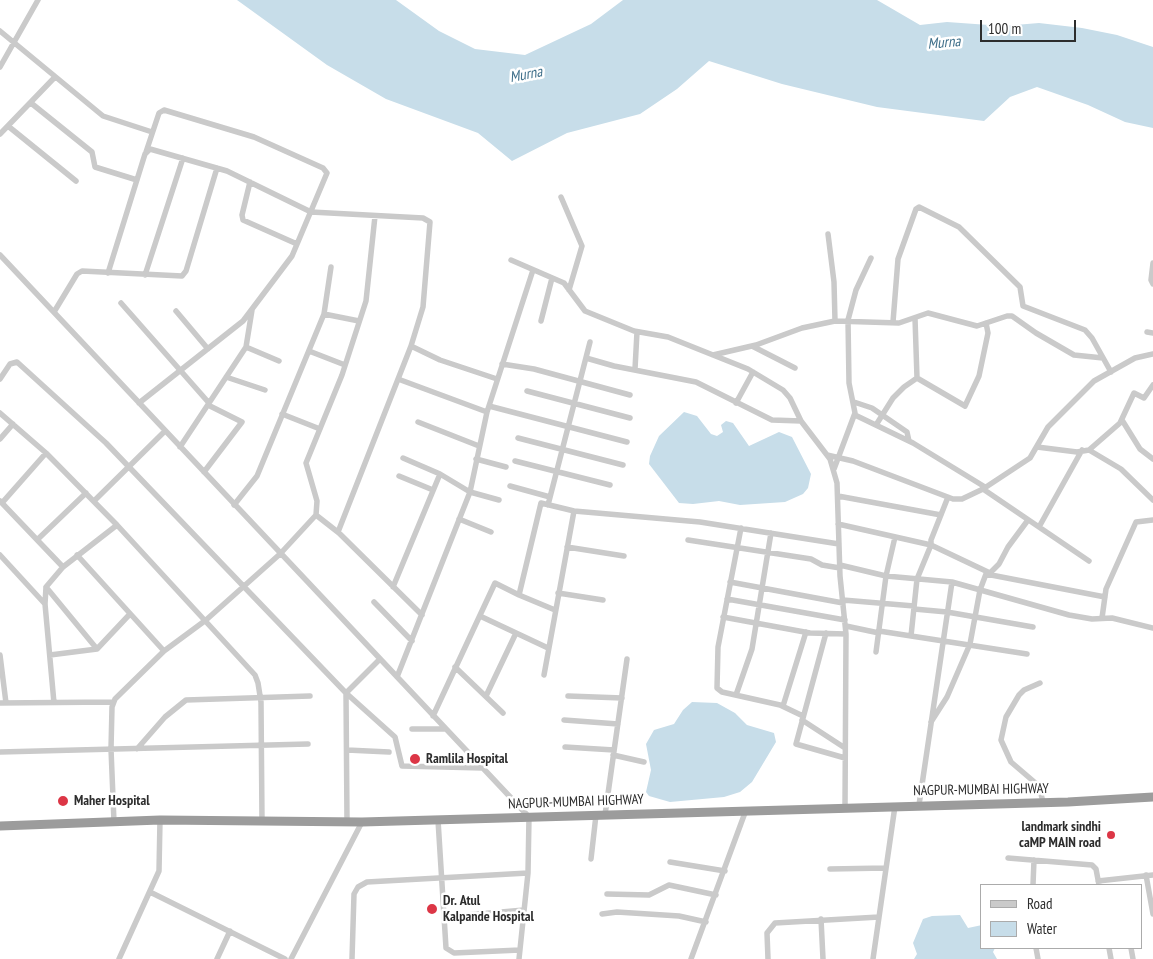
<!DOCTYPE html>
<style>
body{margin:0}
#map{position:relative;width:1153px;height:959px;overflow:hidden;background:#fff;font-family:"PT Sans Narrow",sans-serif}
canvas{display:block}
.legend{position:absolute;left:980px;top:884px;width:162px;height:65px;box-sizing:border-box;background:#fff;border:1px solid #ababab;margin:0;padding:6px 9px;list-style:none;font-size:15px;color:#2d2d2d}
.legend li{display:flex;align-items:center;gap:10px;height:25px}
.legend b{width:25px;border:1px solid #ababab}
.scale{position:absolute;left:980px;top:20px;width:96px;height:22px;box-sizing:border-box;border:2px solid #2d2d2d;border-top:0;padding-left:6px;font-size:15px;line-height:18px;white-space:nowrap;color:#2d2d2d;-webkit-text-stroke:4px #fff;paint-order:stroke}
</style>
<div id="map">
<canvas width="1153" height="959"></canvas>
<ul class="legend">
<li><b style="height:6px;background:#cacaca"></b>Road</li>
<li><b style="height:14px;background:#c7dde9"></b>Water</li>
</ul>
<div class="scale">100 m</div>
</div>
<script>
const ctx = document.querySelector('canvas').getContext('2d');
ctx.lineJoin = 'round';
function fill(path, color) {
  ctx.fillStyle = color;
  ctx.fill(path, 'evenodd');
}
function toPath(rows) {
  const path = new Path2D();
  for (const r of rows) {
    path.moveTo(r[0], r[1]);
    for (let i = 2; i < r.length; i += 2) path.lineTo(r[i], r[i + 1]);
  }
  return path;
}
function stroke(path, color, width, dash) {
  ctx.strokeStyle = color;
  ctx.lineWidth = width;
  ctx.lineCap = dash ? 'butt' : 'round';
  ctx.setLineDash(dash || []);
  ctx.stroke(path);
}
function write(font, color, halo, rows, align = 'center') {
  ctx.font = font + ' "PT Sans Narrow",sans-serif';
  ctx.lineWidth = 5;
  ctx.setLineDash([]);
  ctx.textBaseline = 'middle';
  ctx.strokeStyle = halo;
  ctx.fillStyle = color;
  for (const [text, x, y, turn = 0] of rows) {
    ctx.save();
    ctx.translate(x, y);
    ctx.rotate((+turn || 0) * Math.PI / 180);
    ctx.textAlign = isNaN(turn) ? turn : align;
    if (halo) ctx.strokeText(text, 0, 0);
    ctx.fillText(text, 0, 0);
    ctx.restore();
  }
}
fill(toPath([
 [237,0,396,0,439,31,475,49,525,55,591,24,623,0,877,0,920,25,947,22,1003,26,1039,23,1082,28,1117,35,1153,47,1153,128,1125,122,1088,105,1037,87,1010,97,984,121,877,107,782,84,709,61,677,89,640,114,567,133,512,161,478,133,386,99,327,65],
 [684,412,697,416,711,434,717,436,723,432,721,425,726,421,733,423,749,446,779,432,792,437,811,474,808,488,803,494,785,502,740,505,719,501,693,504,679,503,649,464,650,456,659,436],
 [692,702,717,703,735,713,747,725,774,733,776,742,752,782,740,792,724,797,670,802,649,796,646,792,651,770,646,744,654,730,674,724,683,710],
 [960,915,968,928,982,925,982,948,995,948,993,952,997,959,914,959,917,954,913,943,923,919,932,916]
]), '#c7dde9');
stroke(toPath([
 [0,31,103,116,152,132],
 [0,67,38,0],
 [31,103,92,152,95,167,137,180],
 [8,126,76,181],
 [0,134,55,77],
 [250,182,242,215,243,220,297,244],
 [561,197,582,246,569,290],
 [828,234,834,282,835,321],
 [0,255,529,817,528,873,519,959],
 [511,260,564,283,585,311,634,331,668,337,748,369,783,390,790,398,801,421,830,459,837,483,840,576,846,634,845,807],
 [1153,263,1151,280,1153,284],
 [108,273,145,154,150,149,227,171,311,212,423,218,430,222,423,307,411,346,338,532],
 [145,275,183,158],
 [121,303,209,403],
 [176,311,208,349],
 [54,312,77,274,82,271,182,276,186,271,217,168],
 [324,314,359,321],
 [915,318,917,378,965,406,979,376,988,333,986,323],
 [541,321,552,278],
 [893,322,898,259,916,209,919,207,959,227,1020,287,1023,306,1085,330,1092,338,1111,372],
 [1147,332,1153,333],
 [411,346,440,360,497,379],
 [752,346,795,368],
 [246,347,279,361],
 [309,351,345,365],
 [713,355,756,345,802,328,835,321,899,323,928,313,977,326,1007,316,1012,316,1036,333,1074,355,1103,358],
 [586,358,614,366,696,382,772,420,801,421],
 [502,364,534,369,630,395],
 [635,369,637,332],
 [226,377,265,390],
 [0,379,10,364,17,362,106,443,346,693,395,737,402,766,483,768],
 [398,379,487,412],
 [527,391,630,418],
 [854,402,872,408,907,432,909,441],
 [139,403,243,321,292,256,327,173,323,168,254,137,164,110,159,113,146,152],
 [736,403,753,372],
 [489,406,627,442],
 [0,413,46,453,117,525,255,675,258,683,261,702,262,821],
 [282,414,320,429],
 [855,415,913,443,985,487],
 [1122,420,1140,449,1153,459],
 [418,422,479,446],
 [876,425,893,398,904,387,917,378],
 [518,438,623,465],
 [0,439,13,424],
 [180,447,246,347,252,310],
 [1037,447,1077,452,1089,450,1121,469,1153,500],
 [1089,450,1120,423,1134,393,1144,398,1153,385],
 [827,455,853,461,953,499,962,499,983,489,1030,458,1048,427,1094,381,1135,358,1153,354],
 [476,459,506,467],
 [515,461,610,485],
 [834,469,855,413,849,383,848,320,856,290,871,258],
 [204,472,242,422,208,405],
 [399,476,433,490],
 [510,486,550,497],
 [983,489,1089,561],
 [838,496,941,515],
 [948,497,931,540,931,545,990,573,999,564,1008,547,1028,520],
 [499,500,470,492,487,412,533,270],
 [0,501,63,567],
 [94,501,165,431],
 [2,503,46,453],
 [234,505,257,476,324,314,331,267],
 [548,505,590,342],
 [316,515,317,501,306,463,342,375,366,301,375,216],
 [459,519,491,532],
 [838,524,931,545,917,579,911,636],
 [1039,527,1082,450],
 [741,528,718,647,717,688,722,692,780,705,803,716],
 [38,539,86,493],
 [688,540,811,559,822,565,840,568],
 [567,547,624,556],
 [0,555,45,604],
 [77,555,164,651],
 [840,565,886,576,952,582,1069,615,1092,619,1112,618,1153,628],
 [730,582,843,603],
 [46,587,97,649],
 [393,587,440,474],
 [558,593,603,600],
 [519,595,555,610],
 [727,599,845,620],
 [843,600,914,606],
 [374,602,412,641],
 [914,609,947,612,1033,627],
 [480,616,548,648],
 [723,617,810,633,846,634],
 [1102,618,1106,589,1136,522,1153,520],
 [846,626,879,633],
 [879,631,1027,654],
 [826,633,796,744,845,758],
 [876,652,886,576,895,537],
 [0,655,6,703],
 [50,655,97,649,129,615],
 [455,667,503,713],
 [544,675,574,511],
 [397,677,470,492,440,474,403,458],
 [1040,683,1024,690,1019,695,1006,717,1001,740,1011,762,1039,786,1043,802],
 [736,695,752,649,771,533],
 [486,696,516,633],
 [568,696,622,698],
 [0,703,113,702],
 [54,703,45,604,46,587,63,567,117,525],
 [783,706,806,632],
 [433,716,495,583,519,595,541,503,574,511,700,522,839,544],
 [564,720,618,724],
 [802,720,845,748],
 [931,722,947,697,970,644,980,590,986,574,1105,597],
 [412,729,446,729],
 [565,747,614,750],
 [137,749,165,717,186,700,310,696],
 [347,750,389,752],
 [0,752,308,744],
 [613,755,644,762],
 [919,805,952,582],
 [605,815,627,659],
 [438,820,446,948,454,953,520,950],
 [114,822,111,749,112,707,115,699,164,651,206,620,280,554,316,515,339,533,422,615],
 [347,822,346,693,380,659],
 [1008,858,1092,865,1096,869,1099,885],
 [591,859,596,815],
 [670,862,725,871],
 [830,869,886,868],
 [1146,875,1153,914],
 [1098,881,1153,875],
 [1033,885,1034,860],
 [150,892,285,959],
 [607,894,649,895,669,885,716,895],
 [602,914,617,912,679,916,706,922],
 [444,917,524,910],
 [821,919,823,959],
 [1036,948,1038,959],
 [1109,948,1111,959],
 [1131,948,1133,959],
 [119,959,159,871,160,820],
 [217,959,230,931],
 [291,959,362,822],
 [352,959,354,894,358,887,367,882,528,873],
 [691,959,746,810],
 [768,959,767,933,775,923,879,917],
 [873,959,895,806]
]), '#cacaca', 5.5);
stroke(toPath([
 [0,826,160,820,362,822,1068,802,1153,797]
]), '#9c9c9c', 9);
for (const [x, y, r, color] of [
 [415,759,6,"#dc3646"],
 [63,801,6,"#dc3646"],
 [1111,835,5,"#dc3646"],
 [432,909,6,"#dc3646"]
]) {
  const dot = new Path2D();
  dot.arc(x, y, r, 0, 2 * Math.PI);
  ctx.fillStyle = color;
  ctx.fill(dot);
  stroke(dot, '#fff', 2);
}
write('bold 14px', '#2d2d2d', '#fff', [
 ["Ramlila Hospital",426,759],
 ["Maher Hospital",74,801],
 ["landmark sindhi",1101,827,"right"],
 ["caMP MAIN road",1101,843,"right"],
 ["Dr. Atul",443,901],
 ["Kalpande Hospital",443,917]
], 'left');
write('14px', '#2d2d2d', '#fff', [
 ["NAGPUR-MUMBAI HIGHWAY",981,790,-1],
 ["NAGPUR-MUMBAI HIGHWAY",576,802,-2]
]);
write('italic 15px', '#3f6f8a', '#fff', [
 ["Murna",944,43,-5],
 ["Murna",526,75,-11]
]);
</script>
